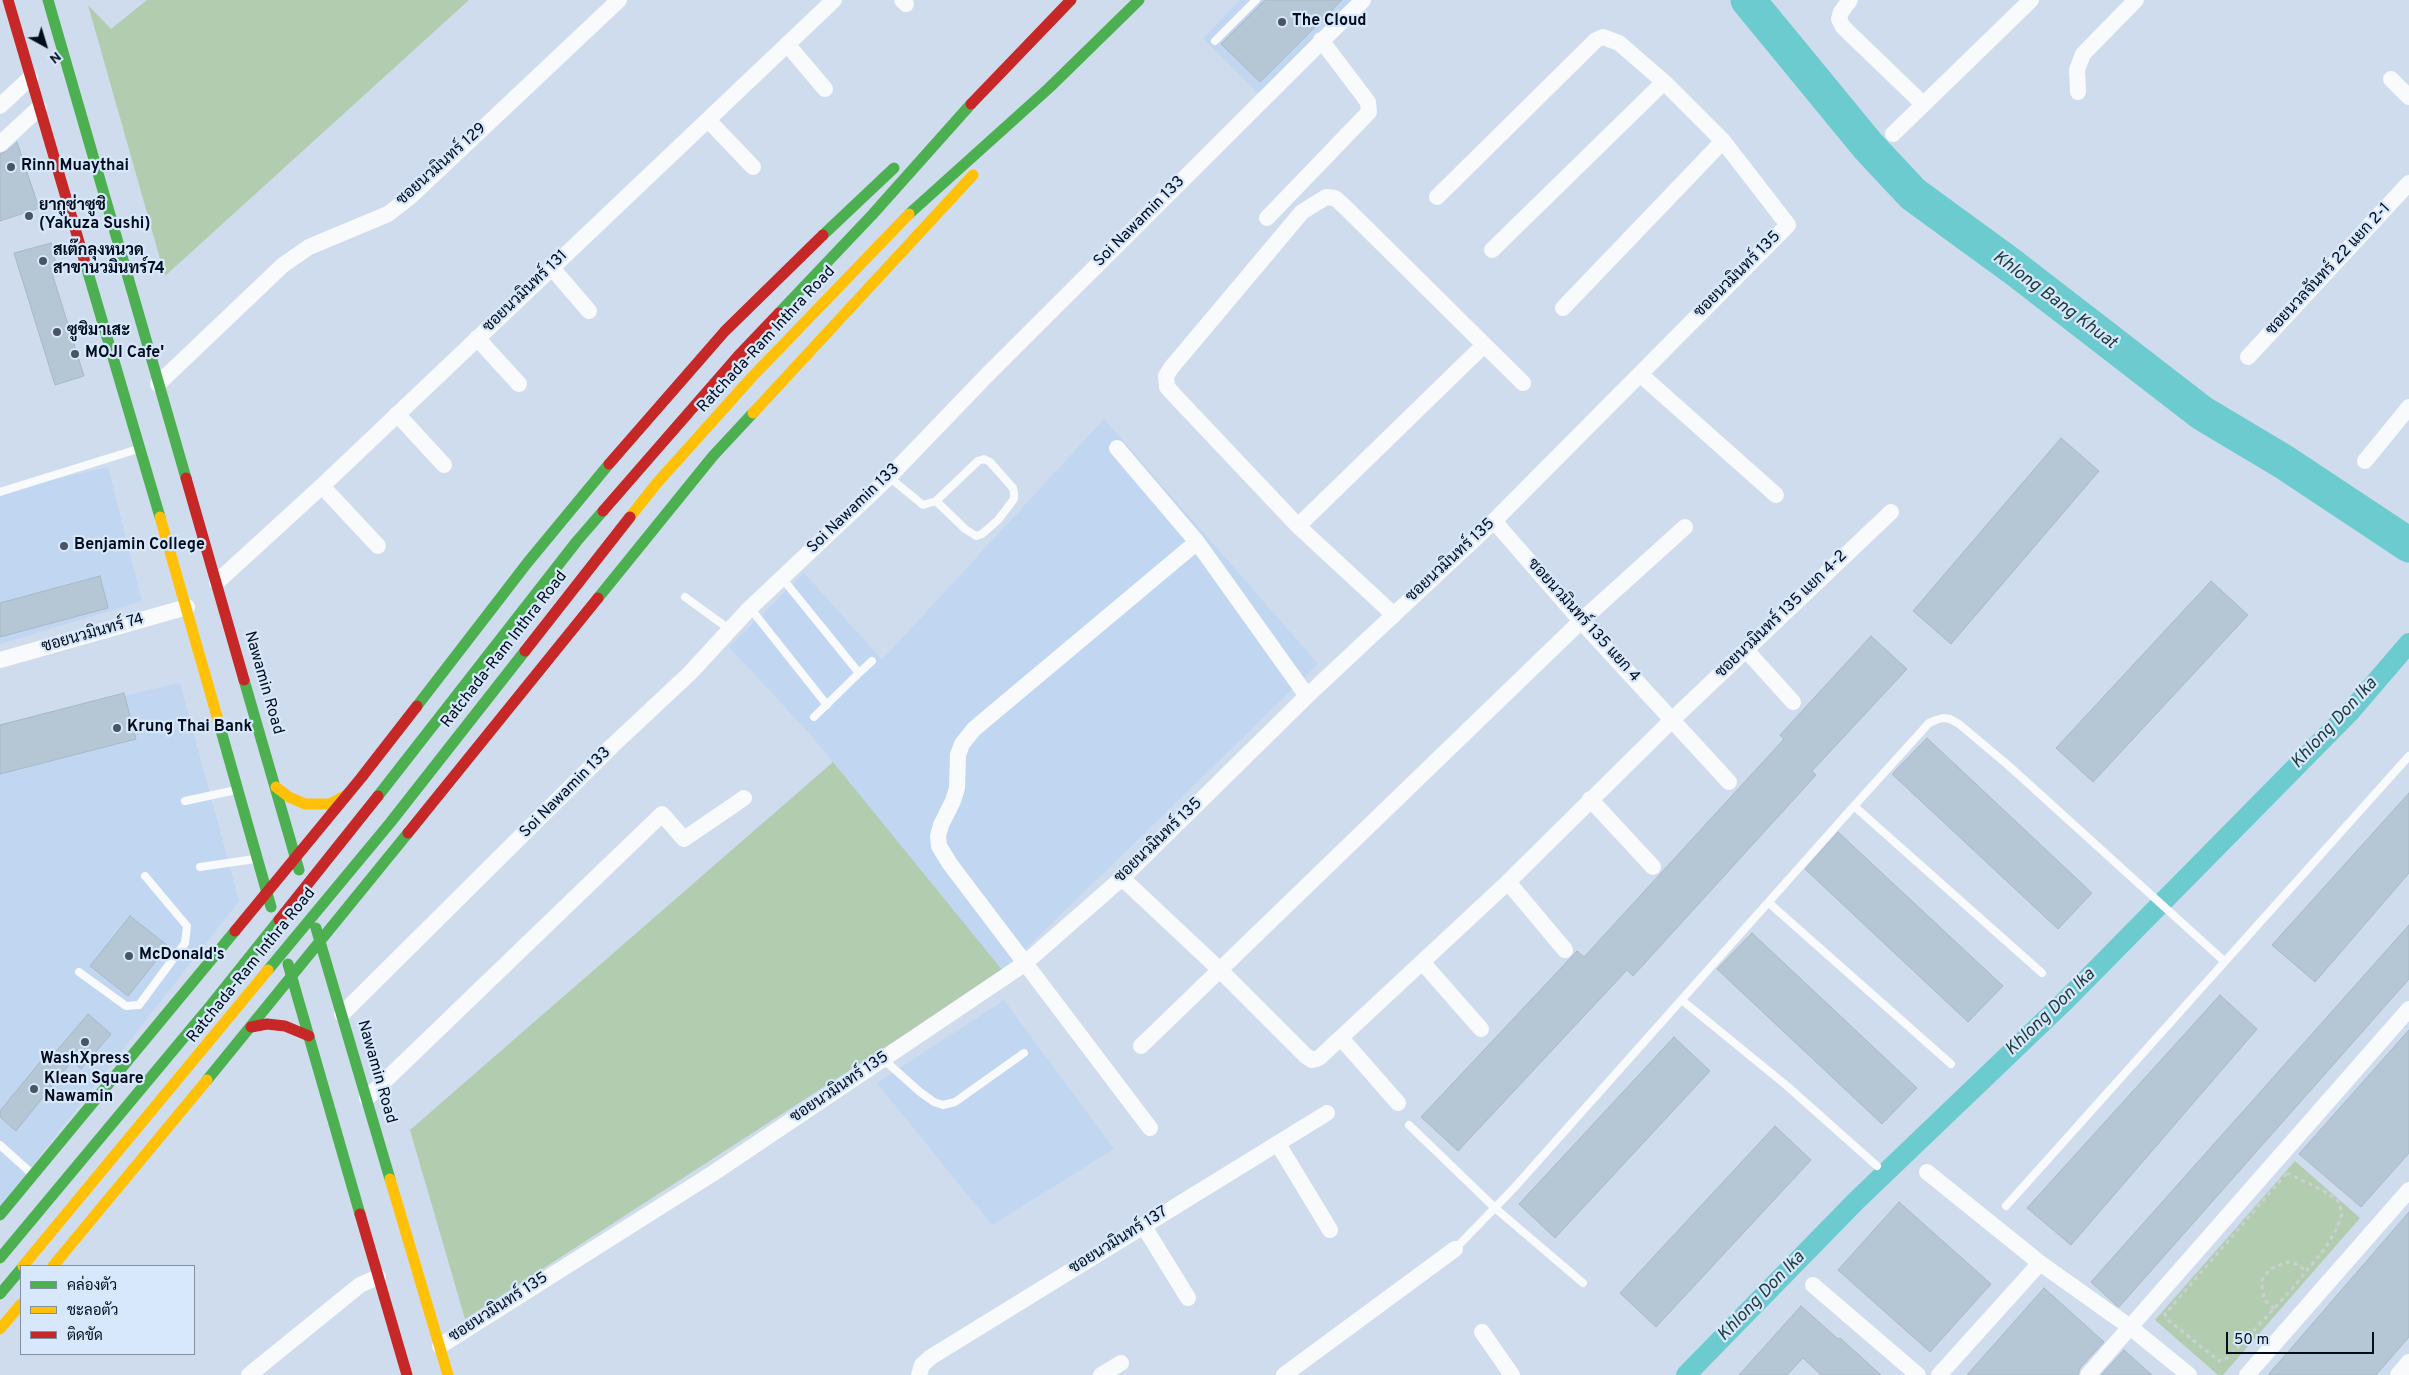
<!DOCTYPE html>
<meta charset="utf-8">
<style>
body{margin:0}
#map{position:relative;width:2409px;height:1375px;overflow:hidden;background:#cfdced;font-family:Overpass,Sarabun,sans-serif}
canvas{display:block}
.legend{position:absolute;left:20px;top:1265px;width:175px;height:90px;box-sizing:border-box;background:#d7e8fc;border:1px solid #8190a2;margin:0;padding:6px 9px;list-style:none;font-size:15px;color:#010c1c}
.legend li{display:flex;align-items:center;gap:10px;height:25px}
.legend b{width:25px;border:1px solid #8190a2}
.north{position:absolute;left:20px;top:20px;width:50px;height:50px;-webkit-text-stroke:4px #d7e8fc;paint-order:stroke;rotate:141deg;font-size:14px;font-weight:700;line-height:20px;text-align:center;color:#010c1c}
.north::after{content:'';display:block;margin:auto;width:18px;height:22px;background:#010c1c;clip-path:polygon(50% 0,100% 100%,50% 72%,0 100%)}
.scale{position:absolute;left:2226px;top:1332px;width:148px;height:22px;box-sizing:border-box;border:2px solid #010c1c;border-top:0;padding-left:6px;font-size:15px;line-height:18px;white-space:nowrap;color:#010c1c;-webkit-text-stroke:4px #d7e8fc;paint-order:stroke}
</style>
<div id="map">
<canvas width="2409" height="1375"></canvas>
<ul class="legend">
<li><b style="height:6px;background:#4caf50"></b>คล่องตัว</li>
<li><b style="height:6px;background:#ffc107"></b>ชะลอตัว</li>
<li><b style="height:6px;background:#c62828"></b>ติดขัด</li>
</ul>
<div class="north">N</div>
<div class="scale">50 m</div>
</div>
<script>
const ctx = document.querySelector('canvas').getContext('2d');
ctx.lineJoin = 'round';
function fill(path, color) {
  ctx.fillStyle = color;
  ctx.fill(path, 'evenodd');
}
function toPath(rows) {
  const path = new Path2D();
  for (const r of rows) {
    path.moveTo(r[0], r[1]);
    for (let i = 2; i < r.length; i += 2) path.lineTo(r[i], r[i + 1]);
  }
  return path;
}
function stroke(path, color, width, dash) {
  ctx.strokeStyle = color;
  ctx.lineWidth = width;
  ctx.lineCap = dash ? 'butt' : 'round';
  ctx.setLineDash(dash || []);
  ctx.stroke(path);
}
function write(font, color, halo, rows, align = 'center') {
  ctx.font = font + ' Overpass,Sarabun,sans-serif';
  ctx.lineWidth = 4.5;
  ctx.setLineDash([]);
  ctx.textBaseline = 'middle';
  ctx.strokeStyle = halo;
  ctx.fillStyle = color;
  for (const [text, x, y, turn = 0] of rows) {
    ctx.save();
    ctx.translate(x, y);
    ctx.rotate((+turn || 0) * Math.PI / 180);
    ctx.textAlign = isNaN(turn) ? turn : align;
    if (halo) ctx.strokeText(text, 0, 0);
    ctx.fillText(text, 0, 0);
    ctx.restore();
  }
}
fill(toPath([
 [1240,0,1359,0,1260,95,1203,38],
 [1104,419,1318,664,1003,971,809,733,729,647,804,573,882,660],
 [108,467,142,601,0,644,0,492],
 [180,683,239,901,0,1207,0,724],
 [1004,1000,1114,1149,992,1225,877,1083]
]), '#c1d6f0');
fill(toPath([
 [147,0,469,0,165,276,88,5,111,29],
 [833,762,1003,971,465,1319,410,1130],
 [2295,1161,2360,1218,2223,1375,2218,1375,2155,1320]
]), '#b1ccaf');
stroke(toPath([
 [1686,1375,1857,1200,2066,1000,2350,712,2409,643]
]), '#6ccbce', 20);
stroke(toPath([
 [1748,0,1868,146,1913,194,2013,267,2202,413,2284,462,2409,545]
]), '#6ccbce', 35);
const building = toPath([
 [1265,0,1342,0,1260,82,1221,44,1265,0],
 [17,142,39,208,0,221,0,154,7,151,17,142],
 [51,243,58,272,52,273,84,376,55,385,14,253,51,243],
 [2061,438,2099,471,1951,644,1913,611,2061,438],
 [100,576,108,608,0,637,0,603,100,576],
 [2211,581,2248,615,2093,782,2056,748,2211,581],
 [1871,636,1907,669,1812,771,1816,775,1633,976,1627,970,1458,1151,1421,1117,1577,951,1584,957,1784,739,1780,735,1871,636],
 [124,693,136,739,0,774,0,725,124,693],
 [1927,738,2092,893,2058,929,1892,774,1927,738],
 [2409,793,2409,873,2315,982,2272,945,2409,793],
 [1838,832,2003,986,1968,1022,1805,869,1838,832],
 [130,916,168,946,128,996,90,966,130,916],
 [2409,925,2409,979,2119,1307,2117,1306,2091,1282,2409,925],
 [1752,933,1917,1088,1882,1124,1717,969,1752,933],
 [2220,995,2257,1029,2071,1245,2027,1208,2220,995],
 [88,1014,111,1034,81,1069,72,1061,16,1131,0,1117,0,1111,49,1051,54,1054,88,1014],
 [2409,1030,2409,1153,2361,1207,2299,1154,2409,1030],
 [1674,1037,1710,1071,1555,1238,1519,1204,1674,1037],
 [1775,1126,1811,1160,1656,1327,1620,1293,1775,1126],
 [1899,1202,1991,1284,1930,1352,1838,1270,1899,1202],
 [2409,1212,2409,1337,2376,1375,2268,1375,2409,1212],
 [2044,1288,2104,1342,2080,1368,2078,1375,1967,1375,2044,1288],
 [1801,1306,1838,1339,1840,1338,1881,1375,1821,1375,1803,1358,1787,1375,1739,1375,1801,1306],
 [2124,1350,2152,1375,2101,1375,2124,1350]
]);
fill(building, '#b5c6d5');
stroke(building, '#a7b9c7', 1);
stroke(toPath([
 [2287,1173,2326,1192,2339,1202,2342,1214,2337,1228,2326,1247,2291,1290,2234,1352,2224,1360,2219,1361,2168,1320,2165,1314,2287,1173],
 [2274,1309,2264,1299,2262,1287,2262,1280,2270,1269,2287,1262,2294,1263,2307,1271]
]), '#ccd0d5', 3, [4, 4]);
stroke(toPath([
 [1215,41,1256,0],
 [889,477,923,505,936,501,978,461,984,459,990,462,1013,488,1014,493,1014,499,998,520,982,534,976,536,965,529,936,501],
 [0,492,138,449],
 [782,578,859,673,872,661],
 [685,597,729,629],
 [750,608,827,705],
 [814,717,859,673],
 [185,801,236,790],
 [1854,806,2042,973],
 [200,867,255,859],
 [1769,903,1951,1064],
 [79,972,126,1006,139,1005,185,943,187,926,145,876],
 [1683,1001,1787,1086,1877,1166],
 [883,1059,920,1092,934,1102,943,1105,955,1102,1024,1053],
 [1409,1125,1495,1208,1583,1283],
 [0,1145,30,1172],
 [2006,1206,2409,756],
 [1455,1249,1514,1188,1854,806,1929,723,1936,720,1943,718,1950,719,1959,724,2009,766,2224,961]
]), '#f8fafc', 8);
stroke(toPath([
 [902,0,906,4],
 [1850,0,1841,12,1839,19,1843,27,1923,104],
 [787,44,825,89],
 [2391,79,2409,97],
 [2078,92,2077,70,2083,54,2136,0],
 [0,106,30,78],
 [708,120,753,167],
 [1893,134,2031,0],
 [0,144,39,108],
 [1267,218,1369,112,1368,102,1321,40],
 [1492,250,1664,82],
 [552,268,589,311],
 [1563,308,1723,141],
 [477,338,519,384],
 [2248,357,2409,183],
 [1641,375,1776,495],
 [158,384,283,265,309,247,388,214,410,197,619,0],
 [397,414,444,465],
 [1117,448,1197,542,1307,696],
 [2365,461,2409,407],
 [322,486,378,546],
 [1494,521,1581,621,1729,782],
 [1298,526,1483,346],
 [217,582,322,486,834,0],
 [1394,615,1298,526,1177,398,1167,387,1166,376,1171,368,1302,212,1326,197,1335,198,1344,206,1523,383],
 [1746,650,1793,702],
 [0,660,187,607],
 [1590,799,1653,867],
 [1122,878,1220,970,1306,1056,1312,1060,1319,1058,1508,882,1673,719,1891,512],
 [1508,882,1565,950],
 [1423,963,1481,1029],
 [342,1014,611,747,690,673,750,608,889,477,988,374,1363,0],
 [1341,1038,1398,1103],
 [1141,1046,1581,621,1685,527],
 [367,1098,662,814,684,839,744,798],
 [1150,1128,950,864,939,846,938,836,941,825,953,801,957,788,958,755,962,744,974,729,1197,542],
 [1278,1144,1330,1230],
 [1927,1172,2040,1263,2130,1327,2189,1375],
 [1143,1225,1188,1298],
 [1813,1285,1918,1375],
 [1482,1332,1512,1375],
 [440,1346,712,1174,1024,964,1122,878,1307,696,1494,521,1788,225,1723,141,1664,82,1619,43,1603,37,1596,40,1437,197],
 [249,1375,360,1285,378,1277],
 [919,1375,922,1365,931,1357,1327,1113],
 [1101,1375,1121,1363],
 [1284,1375,1455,1249],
 [1939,1375,2040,1263],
 [2088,1375,2409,1009],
 [2247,1375,2409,1190],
 [2398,1375,2409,1362]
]), '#f8fafc', 16);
stroke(toPath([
 [48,0,186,478],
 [909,214,1049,88,1139,0],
 [823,235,894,168],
 [84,259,160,517],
 [779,313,872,215,971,104],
 [598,598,713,456,753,413],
 [244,680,299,870],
 [417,706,528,562,609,464],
 [220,727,271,907],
 [378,796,577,541,603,511],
 [316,928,390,1179],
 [288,964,360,1214],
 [268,970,390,823,525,651],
 [207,1080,408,833],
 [0,1215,235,931],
 [0,1258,211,1005,279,920],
 [0,1294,21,1269]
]), '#4caf50', 11);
stroke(toPath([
 [753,413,973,175],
 [160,517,220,727],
 [630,517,657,483,752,377,909,214],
 [276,787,289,797,305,804,330,804,348,794],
 [390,1179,448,1375],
 [23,1266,268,970],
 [53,1266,207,1080],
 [0,1329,21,1304]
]), '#ffc107', 11);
stroke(toPath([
 [8,0,84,259],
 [971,104,1071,0],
 [609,464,725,331,823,235],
 [186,478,244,680],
 [603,511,738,356,779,313],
 [525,651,630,517],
 [408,833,598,598],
 [279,920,378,796],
 [235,931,361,778,417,706],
 [251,1027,267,1024,285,1026,309,1036],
 [360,1214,407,1375]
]), '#c62828', 11);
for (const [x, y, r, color] of [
 [1282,22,5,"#495565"],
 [11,167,5,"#495565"],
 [29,216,5,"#495565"],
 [43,261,5,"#495565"],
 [57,332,5,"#495565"],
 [75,354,5,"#495565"],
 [64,546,5,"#495565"],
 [117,728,5,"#495565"],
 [129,956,5,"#495565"],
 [85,1042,5,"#495565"],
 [34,1089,5,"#495565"]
]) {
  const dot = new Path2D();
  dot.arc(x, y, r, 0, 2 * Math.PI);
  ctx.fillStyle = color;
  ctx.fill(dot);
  stroke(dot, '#d7e8fc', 2);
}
write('bold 16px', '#010c1c', '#d7e8fc', [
 ["The Cloud",1292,22],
 ["Rinn Muaythai",21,167],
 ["ยากูซ่าซูชิ",39,207],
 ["(Yakuza Sushi)",39,225],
 ["สเต๊กลุงหนวด",53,252],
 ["สาขานวมินทร์74",53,270],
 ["ซูชิมาเสะ",67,332],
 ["MOJI Cafe'",85,354],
 ["Benjamin College",74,546],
 ["Krung Thai Bank",127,728],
 ["McDonald's",139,956],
 ["WashXpress",85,1060,"center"],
 ["Klean Square",44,1080],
 ["Nawamin",44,1098]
], 'left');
write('16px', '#010c1c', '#d7e8fc', [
 ["ซอยนวมินทร์ 129",442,165,-42],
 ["Soi Nawamin 133",1140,222,-45],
 ["ซอยนวลจันทร์ 22 แยก 2-1",2329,270,-47],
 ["ซอยนวมินทร์ 135",1738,275,-45],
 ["ซอยนวมินทร์ 131",526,292,-44],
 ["Ratchada-Ram Inthra Road",767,340,-47],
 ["Soi Nawamin 133",854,509,-44],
 ["ซอยนวมินทร์ 135",1451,561,-43],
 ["ซอยนวมินทร์ 135 แยก 4-2",1782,615,-44],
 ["ซอยนวมินทร์ 135 แยก 4",1583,621,48],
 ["ซอยนวมินทร์ 74",93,634,-16],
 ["Ratchada-Ram Inthra Road",505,650,-52],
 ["Nawamin Road",263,683,74],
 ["Soi Nawamin 133",566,793,-45],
 ["ซอยนวมินทร์ 135",1159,841,-44],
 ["Ratchada-Ram Inthra Road",252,966,-51],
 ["Nawamin Road",376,1072,74],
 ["ซอยนวมินทร์ 135",840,1088,-34],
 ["ซอยนวมินทร์ 137",1119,1241,-32],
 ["ซอยนวมินทร์ 135",499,1308,-33]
]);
write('italic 18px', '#1e3a39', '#d7e8fc', [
 ["Khlong Bang Khuat",2054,301,37],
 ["Khlong Don Ika",2335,724,-47],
 ["Khlong Don Ika",2051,1013,-44],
 ["Khlong Don Ika",1762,1297,-46]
]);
</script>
